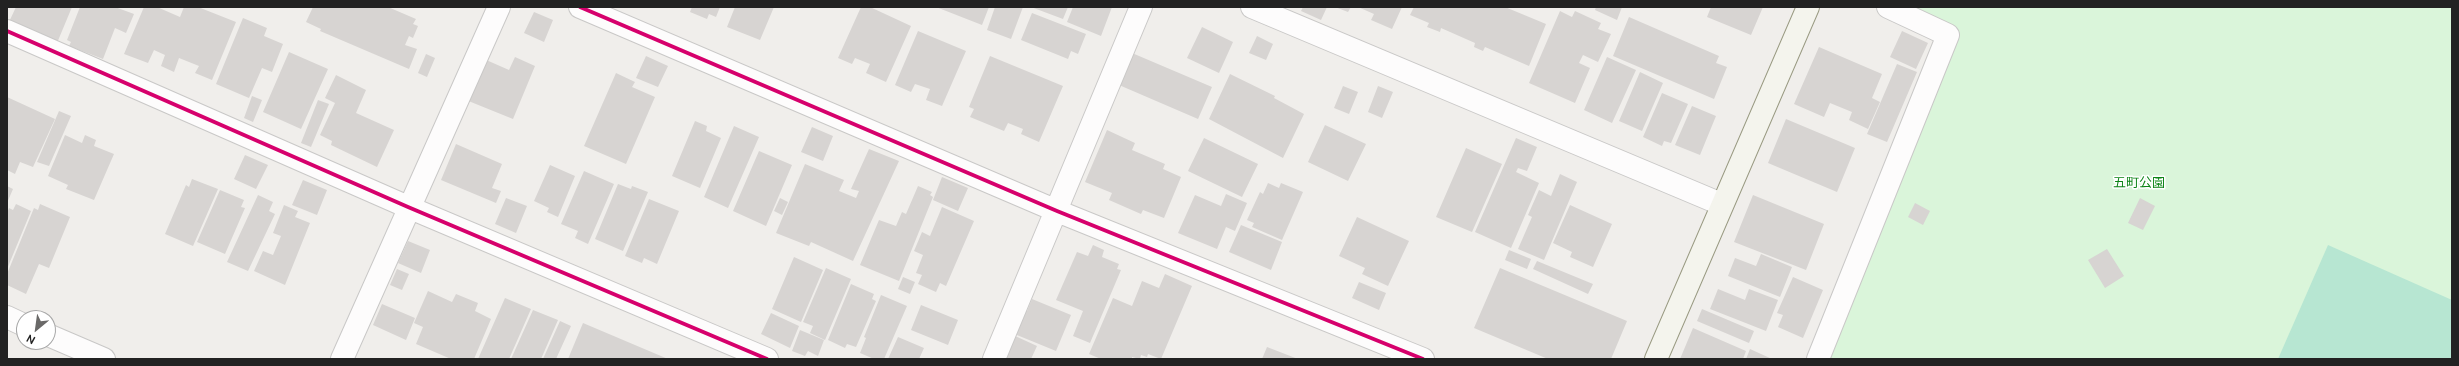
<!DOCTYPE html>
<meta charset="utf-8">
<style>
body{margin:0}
#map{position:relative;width:2459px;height:366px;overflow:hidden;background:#f0eeeb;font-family:Ubuntu,sans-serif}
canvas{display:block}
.frame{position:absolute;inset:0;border:8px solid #222;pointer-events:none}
.north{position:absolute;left:16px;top:310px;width:40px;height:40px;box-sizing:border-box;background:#fff;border:1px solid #a7a7a7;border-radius:50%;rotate:209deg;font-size:11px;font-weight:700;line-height:16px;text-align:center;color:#222}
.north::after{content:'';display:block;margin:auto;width:14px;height:18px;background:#6a6968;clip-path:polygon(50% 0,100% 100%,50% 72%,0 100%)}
</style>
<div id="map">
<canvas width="2459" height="366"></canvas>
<div class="frame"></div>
<div class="north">N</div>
</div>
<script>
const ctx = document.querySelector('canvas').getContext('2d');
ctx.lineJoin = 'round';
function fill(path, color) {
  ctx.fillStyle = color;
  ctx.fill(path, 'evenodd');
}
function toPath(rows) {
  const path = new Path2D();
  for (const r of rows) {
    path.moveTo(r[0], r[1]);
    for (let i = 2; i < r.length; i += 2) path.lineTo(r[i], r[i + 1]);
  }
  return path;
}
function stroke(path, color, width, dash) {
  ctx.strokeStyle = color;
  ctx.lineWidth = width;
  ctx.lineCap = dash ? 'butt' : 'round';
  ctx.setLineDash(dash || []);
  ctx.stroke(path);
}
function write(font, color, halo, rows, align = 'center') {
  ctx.font = font + ' Ubuntu,"Noto Sans JP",sans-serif';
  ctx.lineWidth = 3;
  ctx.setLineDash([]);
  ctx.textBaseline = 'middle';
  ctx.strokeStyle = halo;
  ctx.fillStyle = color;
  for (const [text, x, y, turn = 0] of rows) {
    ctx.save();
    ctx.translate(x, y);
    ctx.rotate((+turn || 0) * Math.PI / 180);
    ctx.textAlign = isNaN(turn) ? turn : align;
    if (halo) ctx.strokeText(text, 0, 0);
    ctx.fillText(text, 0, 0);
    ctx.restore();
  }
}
fill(toPath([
 [1911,7,2452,7,2452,359,1826,359,1957,28]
]), '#daf5da');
fill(toPath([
 [2328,245,2452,300,2452,359,2278,359]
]), '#b7e6d2');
fill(toPath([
 [16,7,72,7,57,43,9,22],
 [80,7,115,7,134,14,126,33,115,28,103,59,69,46,71,42,67,40],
 [144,7,157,7,180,17,184,7,198,7,236,22,212,80,195,73,199,66,179,58,174,72,161,66,165,55,154,50,148,63,124,54],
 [313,7,388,7,416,19,413,24,418,26,413,38,409,36,405,45,417,49,409,69,320,31,321,29,306,22],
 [692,7,720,7,716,17,709,14,707,19,690,12],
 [735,7,774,7,760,40,727,27],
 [861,7,870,7,911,26,886,82,866,73,870,64,855,58,852,64,838,58],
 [936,7,989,7,982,25],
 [995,7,1023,7,1011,39,987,30],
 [1031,7,1068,7,1063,19],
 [1073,7,1112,7,1101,36,1067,22],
 [1303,7,1327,7,1321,20,1301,11],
 [1335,7,1351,7,1348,12],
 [1358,7,1402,7,1392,29,1371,20,1374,14],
 [1414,7,1505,7,1546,24,1529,66,1485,47,1483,51,1474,47,1475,43,1441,28,1440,32,1427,27,1429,23,1410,15],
 [1596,7,1622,7,1617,20,1595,10],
 [1711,7,1763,7,1751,35,1707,17],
 [1560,11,1572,17,1575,11,1601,23,1598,29,1611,34,1598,62,1583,55,1579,63,1590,68,1575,103,1529,83],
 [534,12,553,20,544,42,524,33],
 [1032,13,1086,34,1078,54,1071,51,1068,59,1021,40],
 [1629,17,1719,56,1716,63,1727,67,1714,99,1613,56],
 [243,18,267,28,264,36,283,44,272,72,262,68,249,98,216,84],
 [1202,27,1233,42,1219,73,1187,58],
 [918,31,966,51,942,106,926,100,930,89,915,84,911,92,895,85],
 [1902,31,1928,43,1916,69,1890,57],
 [1257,36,1273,44,1266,60,1249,53],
 [1819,47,1882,74,1872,98,1880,102,1868,129,1849,120,1852,112,1830,103,1824,117,1794,104],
 [289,52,328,69,301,129,263,112],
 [1132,53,1212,87,1198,119,1119,85],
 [426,54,435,58,427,77,418,73],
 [646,56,668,66,658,87,636,78],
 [990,56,1063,86,1039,142,1021,134,1023,129,1008,123,1004,131,970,117,974,109,969,107],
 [515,57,535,66,513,119,466,100,484,59,509,70],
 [1607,57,1636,70,1612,123,1584,110],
 [1897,64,1917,72,1887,142,1867,134],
 [1640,72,1663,83,1642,131,1619,121],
 [616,73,635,82,632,87,655,97,626,164,584,146],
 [1230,74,1275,96,1274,98,1304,114,1283,158,1209,119],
 [336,75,366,90,356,113,394,130,377,167,331,145,332,141,320,135,335,103,325,98],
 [1343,86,1358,92,1349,114,1334,108],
 [1378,86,1393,92,1382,118,1368,112],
 [1662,93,1688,104,1671,143,1664,141,1662,146,1643,137],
 [252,96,262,100,253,122,244,118],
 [7,97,55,119,33,167,20,162,15,174,7,170],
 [318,100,329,104,311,147,301,143],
 [1692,106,1716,116,1700,155,1675,145],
 [59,111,71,116,49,166,37,162],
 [1786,119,1855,148,1837,192,1768,163],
 [695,121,707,126,706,131,721,138,700,188,672,176],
 [1325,125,1366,144,1348,181,1308,162],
 [734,126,759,137,728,208,704,197],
 [812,127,833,136,823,161,801,152],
 [1107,130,1135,143,1132,150,1165,164,1163,169,1181,177,1164,218,1143,210,1141,214,1109,200,1112,193,1085,182],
 [65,135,82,143,85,135,96,140,94,146,114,154,94,200,66,189,68,185,48,176],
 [1204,138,1258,164,1242,197,1188,171],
 [1516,138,1537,147,1527,171,1518,168,1516,172,1539,183,1511,248,1475,232],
 [456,144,502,164,492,188,501,191,496,203,441,180],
 [1466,148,1502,164,1472,232,1436,217],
 [869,149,899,161,853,261,811,242,809,246,776,233,805,164,844,180,839,191,856,198,859,191,851,189],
 [759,151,792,165,766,226,733,211],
 [245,155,268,165,256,189,234,179],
 [550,165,575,176,558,217,547,212,549,208,534,201],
 [584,171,614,184,588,244,575,238,578,231,561,224],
 [1560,174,1577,182,1544,260,1518,249,1532,217,1528,215,1539,190,1551,196],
 [942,177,968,188,958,211,933,200],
 [192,179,218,189,193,246,165,234,186,185,189,187],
 [303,180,327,190,317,215,292,205],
 [1268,183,1279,188,1281,183,1303,192,1282,240,1252,227,1254,223,1247,220,1260,192,1263,194],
 [618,184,631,189,632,186,648,192,623,251,595,239],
 [7,186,13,189,7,203],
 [918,186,932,192,930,195,933,197,899,281,860,265,879,220,896,226,902,212,906,214],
 [220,190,244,200,241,207,245,208,225,254,197,242],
 [1226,194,1247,203,1235,231,1226,227,1217,249,1178,233,1195,195,1221,206],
 [258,195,273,202,269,211,275,214,248,271,227,262],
 [1753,195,1824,224,1806,270,1734,242],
 [506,198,527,206,516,233,495,224],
 [780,198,788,202,782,215,774,211],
 [2140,198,2155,206,2143,230,2128,223],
 [649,199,679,211,657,264,644,258,642,263,625,256],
 [1915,203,1930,211,1923,225,1908,217],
 [16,204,31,211,7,269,7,213,9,208,13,210],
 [40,204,70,217,49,268,39,264,26,294,7,285,7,274,34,208,38,210],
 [284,205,298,211,295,217,310,223,285,285,254,271,263,251,273,255,281,236,273,233],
 [1570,205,1612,224,1593,267,1570,257,1572,252,1553,243],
 [942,207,974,221,946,286,940,283,936,292,918,284,922,275,916,273,923,255,914,251,922,232,930,236],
 [1357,217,1409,241,1388,286,1362,274,1365,268,1339,256],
 [1241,225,1282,242,1271,270,1229,252],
 [408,241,430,250,421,273,398,263],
 [1093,245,1104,250,1102,257,1119,264,1117,269,1121,270,1090,343,1073,336,1083,311,1056,300,1077,252,1088,256],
 [2107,249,2124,276,2105,288,2088,260],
 [1509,250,1531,259,1527,269,1505,260],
 [1761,254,1792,267,1780,297,1728,276,1735,258,1756,266],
 [794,257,823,270,801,322,772,309],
 [1537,261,1593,284,1588,294,1533,269],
 [826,268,851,279,825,340,810,333,813,326,803,322],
 [1500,268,1627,321,1611,359,1548,359,1474,328],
 [397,269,409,274,402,290,390,285],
 [1165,274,1192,286,1161,359,1148,354,1147,357,1141,355,1140,359,1132,357,1132,359,1101,359,1089,354,1113,298,1132,306,1142,281,1159,288],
 [903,277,915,282,910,294,898,289],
 [1793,277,1823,290,1803,338,1778,327,1783,315,1777,313],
 [1359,282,1386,293,1379,310,1352,298],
 [851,284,874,294,872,299,876,301,856,347,847,344,845,348,828,340],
 [1718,289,1745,300,1749,289,1778,300,1766,331,1710,309],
 [428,291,452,302,456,294,478,303,475,311,491,319,474,359,451,359,416,344,423,327,414,323],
 [881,295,907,306,884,359,874,359,860,353,866,338,864,337],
 [505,298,531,309,509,359,478,359],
 [1032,299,1071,315,1056,351,1012,333,1023,309,1027,311],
 [382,304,415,318,406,340,373,325],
 [921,305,958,320,948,345,911,330],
 [1702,309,1754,331,1749,343,1697,321],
 [533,310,558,320,541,359,511,359],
 [771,313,799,326,790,348,761,334],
 [560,321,571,326,556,359,543,359],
 [583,323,668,359,568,359],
 [1693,328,1746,351,1743,359,1680,359],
 [800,330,824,340,818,356,808,351,805,356,792,351],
 [1013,335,1037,346,1031,359,1002,359],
 [898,337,924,348,919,359,888,359],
 [1267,347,1298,359,1262,359],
 [1750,349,1772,359,1746,359]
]), '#d7d4d2');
const street = toPath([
 [580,7,1057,211,1423,359],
 [1252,7,1721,204],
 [7,31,408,207,767,359],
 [7,317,24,325],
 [48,335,104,359],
 [342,359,499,7],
 [994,359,1141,7],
 [1818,359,1948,35,1888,7]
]);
const secondary = toPath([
 [1656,359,1808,7]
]);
stroke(street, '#c9c8c7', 24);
stroke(secondary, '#999a82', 24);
stroke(street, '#fdfcfc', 22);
stroke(secondary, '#f4f4ed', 22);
stroke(toPath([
 [580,7,1057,211,1423,359],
 [7,31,408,207,767,359]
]), '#d6006c', 4);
write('13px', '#0c8416', '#fff', [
 ["五町公園",2139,183]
]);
</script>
